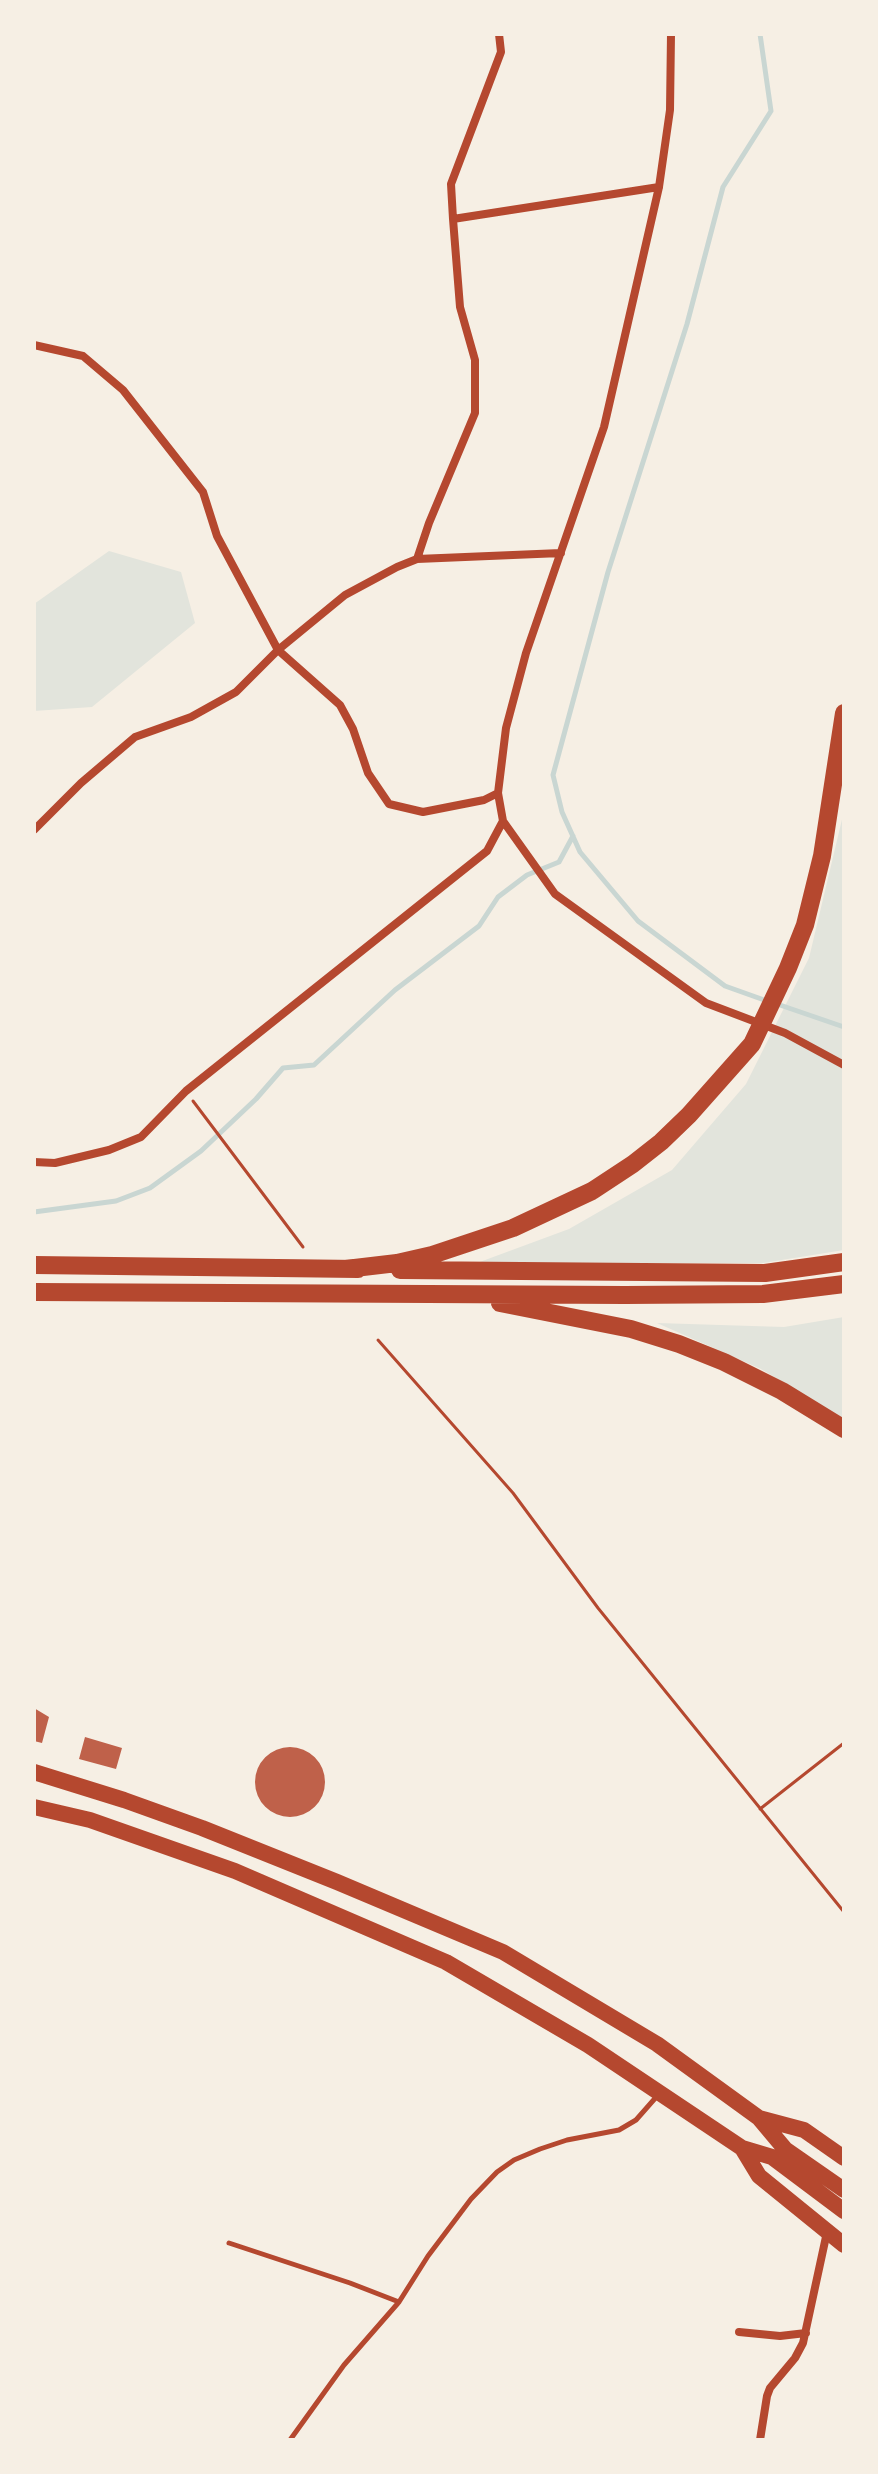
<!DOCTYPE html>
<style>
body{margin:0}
#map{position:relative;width:878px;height:2474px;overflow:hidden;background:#f6efe4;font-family:"Crimson Pro",serif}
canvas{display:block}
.frame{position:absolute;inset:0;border:36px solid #f6efe4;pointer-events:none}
</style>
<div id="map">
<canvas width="878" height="2474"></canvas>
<div class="frame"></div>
</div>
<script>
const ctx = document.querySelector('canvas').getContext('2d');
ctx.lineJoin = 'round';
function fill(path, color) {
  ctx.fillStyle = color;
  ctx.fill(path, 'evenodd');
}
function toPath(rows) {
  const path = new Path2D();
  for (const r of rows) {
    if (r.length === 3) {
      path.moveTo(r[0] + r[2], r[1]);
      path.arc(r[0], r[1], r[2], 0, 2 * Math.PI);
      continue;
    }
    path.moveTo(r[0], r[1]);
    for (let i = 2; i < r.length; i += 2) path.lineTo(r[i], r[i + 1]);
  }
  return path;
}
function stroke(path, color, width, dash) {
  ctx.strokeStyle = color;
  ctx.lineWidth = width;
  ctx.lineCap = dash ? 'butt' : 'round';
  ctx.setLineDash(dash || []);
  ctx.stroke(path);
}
fill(toPath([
 [109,551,181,572,195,623,92,707,34,711,34,604],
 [844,811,844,1250,763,1263,477,1263,569,1229,672,1170,746,1084,809,958],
 [844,1317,844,1419,761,1369,657,1323,784,1327]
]), '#e2e4dc');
stroke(toPath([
 [760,34,771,111,723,187,687,324,608,572,553,775,562,812,580,852,638,921,725,986,767,1001],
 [777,1004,844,1027],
 [34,1212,116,1201,150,1188,201,1151,256,1099,283,1068,314,1065,395,990,479,926,498,897,527,875,559,862,573,836]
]), '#c9d6d2', 5);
fill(toPath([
 [34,1708,49,1717,42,1743,34,1741],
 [85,1737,122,1748,116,1769,79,1759],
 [290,1782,35]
]), '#bf614a');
stroke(toPath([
 [193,1101,303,1247],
 [378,1340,513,1493,598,1608,844,1912],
 [760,1809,844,1743]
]), '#b5482f', 3);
stroke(toPath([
 [229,2243,350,2283,399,2302],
 [290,2440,344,2365,399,2302,428,2256,471,2199,497,2172,514,2160,540,2149,567,2140,619,2130,636,2120,658,2095]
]), '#b5482f', 5);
stroke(toPath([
 [453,219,451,184,501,52,499,34],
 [34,345,83,356,123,390,203,492,217,536,278,650,340,705,353,729,368,773,389,804,423,812,484,800,498,793],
 [417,559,429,523,475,413,475,360,460,307,453,219,659,187],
 [503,821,555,894,706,1003,785,1033,844,1065],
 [34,830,81,783,135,737,191,717,236,692,278,650,345,595,397,567,417,559,561,553],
 [34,1162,55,1163,109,1150,141,1137,186,1091,487,851,503,821,498,793,506,728,526,653,604,427,659,187,670,110,671,34],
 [739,2332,780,2336,806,2333],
 [760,2440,767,2396,770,2388,795,2358,803,2343,827,2232]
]), '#b5482f', 8);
stroke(toPath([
 [34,1772,124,1800,202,1828,337,1882,503,1952,657,2044,759,2118,785,2149,844,2190],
 [34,1807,90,1820,235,1871,446,1962,588,2045,742,2148,772,2157,844,2211],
 [759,2118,804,2130,844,2158],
 [742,2148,759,2176,844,2245]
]), '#b5482f', 16);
stroke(toPath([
 [34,1265,358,1269],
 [346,1269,397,1263,432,1255,513,1228,592,1191,633,1164,661,1142,689,1115,752,1044,788,968,805,925,822,856,844,713],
 [400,1270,765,1273,844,1262],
 [34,1292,625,1295,763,1294,844,1284],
 [500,1303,631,1329,679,1344,724,1362,782,1391,844,1429]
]), '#b5482f', 18);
</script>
